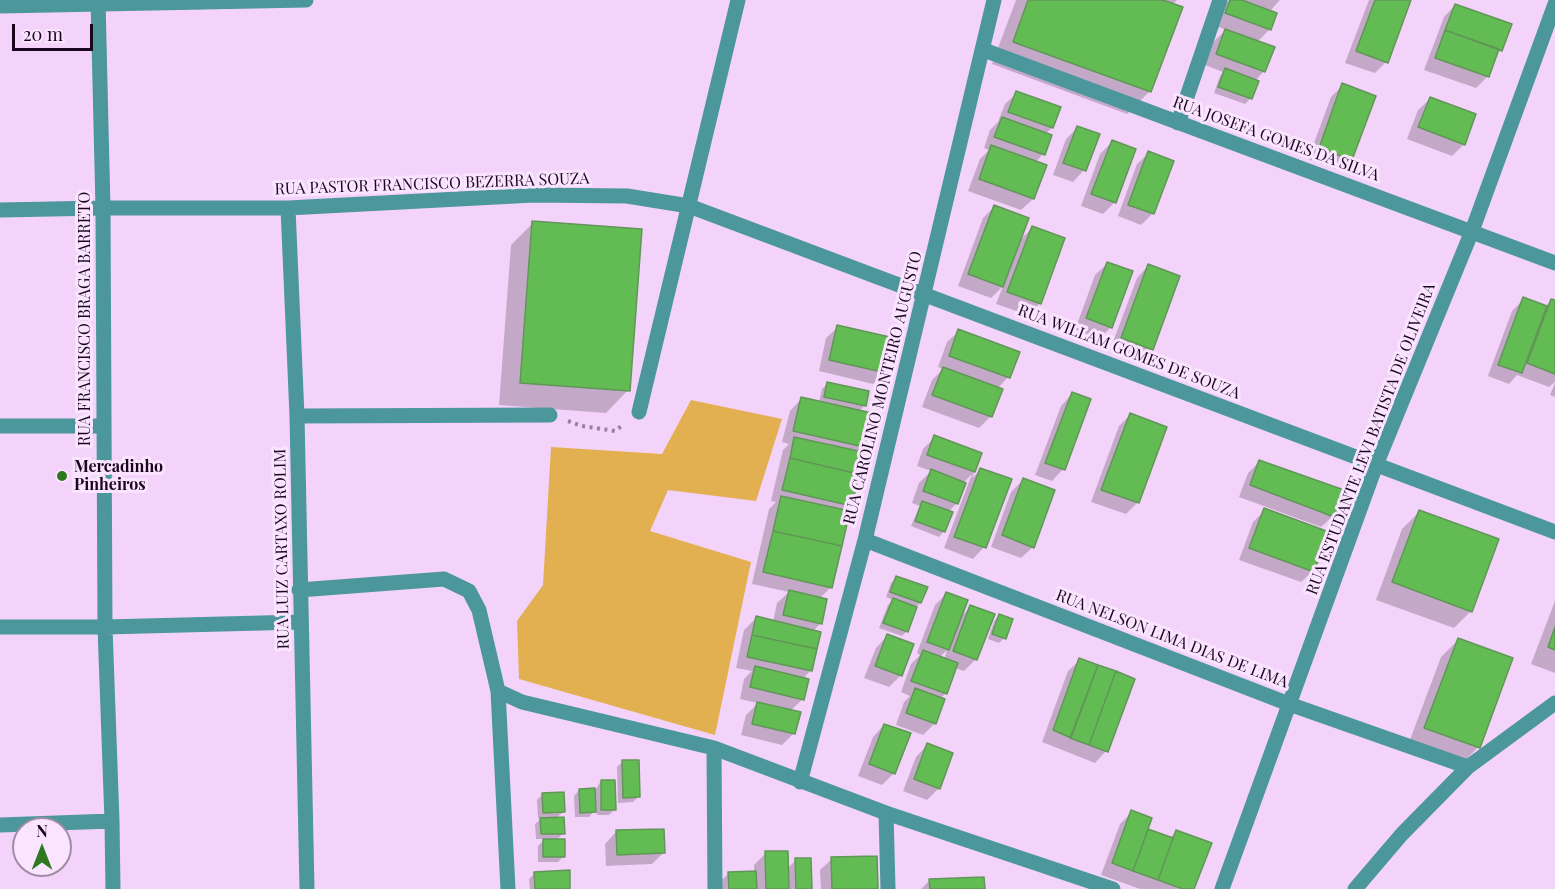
<!DOCTYPE html>
<style>
body{margin:0}
#map{position:relative;width:1555px;height:889px;overflow:hidden;background:#f4d3fa;font-family:"Playfair Display",serif}
canvas{display:block}
.north{position:absolute;left:12px;top:817px;width:60px;height:60px;box-sizing:border-box;background:#fbe4ff;border:2px solid #a18ca5;border-radius:50%;rotate:0deg;font-size:16px;font-weight:700;line-height:24px;text-align:center;color:#1a071e}
.north::after{content:'';display:block;margin:auto;width:21px;height:27px;background:#2e791f;clip-path:polygon(50% 0,100% 100%,50% 72%,0 100%)}
.scale{position:absolute;left:12px;top:24px;width:81px;height:27px;box-sizing:border-box;border:3px solid #1a071e;border-top:0;padding-left:8px;font-size:18px;line-height:21px;white-space:nowrap;color:#1a071e;-webkit-text-stroke:4px #fbe4ff;paint-order:stroke}
</style>
<div id="map">
<canvas width="1555" height="889"></canvas>
<div class="north">N</div>
<div class="scale">20 m</div>
</div>
<script>
const ctx = document.querySelector('canvas').getContext('2d');
ctx.lineJoin = 'round';
function fill(path, color) {
  ctx.fillStyle = color;
  ctx.fill(path, 'evenodd');
}
function toPath(rows) {
  const path = new Path2D();
  for (const r of rows) {
    path.moveTo(r[0], r[1]);
    for (let i = 2; i < r.length; i += 2) path.lineTo(r[i], r[i + 1]);
  }
  return path;
}
function stroke(path, color, width, dash) {
  ctx.strokeStyle = color;
  ctx.lineWidth = width;
  ctx.lineCap = dash ? 'butt' : 'round';
  ctx.setLineDash(dash || []);
  ctx.stroke(path);
}
function write(font, color, halo, rows, align = 'center') {
  ctx.font = font + ' "Playfair Display",serif';
  ctx.lineWidth = 6;
  ctx.setLineDash([]);
  ctx.textBaseline = 'middle';
  ctx.strokeStyle = halo;
  ctx.fillStyle = color;
  for (const [text, x, y, turn = 0] of rows) {
    ctx.save();
    ctx.translate(x, y);
    ctx.rotate((+turn || 0) * Math.PI / 180);
    ctx.textAlign = isNaN(turn) ? turn : align;
    if (halo) ctx.strokeText(text, 0, 0);
    ctx.fillText(text, 0, 0);
    ctx.restore();
  }
}
fill(toPath([
 [691,400,782,419,756,501,668,490,650,531,751,562,715,735,519,679,517,621,543,585,551,447,662,454]
]), '#e2af51');
fill(toPath([
 [1016,0,1177,0,1172,5,1150,91,1127,114,992,64],
 [1229,0,1280,0,1270,11,1275,13,1269,30,1257,42,1264,71,1255,81,1251,98,1245,104,1214,93,1220,76,1223,72,1205,65,1213,42,1226,30,1214,25,1220,9],
 [1369,0,1409,0,1386,62,1375,73,1345,63],
 [1455,5,1501,50,1495,55,1487,77,1476,88,1424,70,1444,17],
 [1343,85,1351,159,1339,170,1308,159,1331,97],
 [1017,93,1052,128,1045,134,1043,154,1035,163,1033,199,1021,210,968,191,980,159,989,150,984,148,990,130,998,122,1005,104],
 [1430,99,1464,144,1452,156,1407,139,1418,110],
 [1078,127,1084,170,1073,182,1053,175,1066,139],
 [1112,142,1115,202,1103,214,1081,206,1100,154],
 [1149,153,1153,213,1141,225,1118,216,1137,164],
 [994,207,1020,240,1032,228,1063,239,1039,304,1028,315,996,304,1003,286,991,298,958,286,983,218],
 [533,223,628,390,606,413,499,405,511,245],
 [1107,264,1111,327,1099,339,1075,330,1095,275],
 [1148,266,1152,349,1140,361,1110,350,1137,278],
 [1524,299,1545,307,1551,300,1555,302,1555,382,1549,387,1517,375,1509,384,1488,376,1512,311],
 [838,327,885,372,873,384,819,371,826,338],
 [959,331,1008,377,997,389,991,416,979,428,922,407,932,380,943,369,938,367,947,342],
 [828,383,865,405,858,412,863,446,857,452,850,505,844,511,831,587,819,599,826,600,820,624,813,631,810,671,803,679,803,699,790,711,794,733,782,745,741,735,746,715,758,703,740,699,744,679,752,671,736,668,744,630,756,618,773,622,777,603,789,592,752,584,769,509,776,502,771,501,783,450,789,444,782,442,790,411,801,399,819,403,822,389],
 [1555,383,1555,397,1550,395],
 [1072,394,1063,469,1052,481,1035,475,1061,406],
 [1130,415,1138,502,1126,514,1091,502,1119,426],
 [935,437,981,454,972,478,981,469,984,547,973,559,944,548,972,474,963,483,957,503,948,512,944,531,939,537,911,526,920,506,912,503,919,483,931,471,917,466,923,449],
 [1260,461,1333,516,1321,527,1239,497,1248,473],
 [1023,480,1033,547,1021,558,991,547,1011,492],
 [1265,510,1313,571,1301,582,1239,560,1253,522],
 [1420,511,1471,611,1454,628,1376,600,1402,529],
 [897,578,920,603,916,607,907,631,902,636,879,628,888,605,893,600,886,597,891,583],
 [946,594,960,617,971,607,976,659,964,671,955,668,946,693,940,699,935,723,923,735,896,725,904,702,910,696,901,692,911,664,920,655,917,653,935,605],
 [947,650,944,660,939,658],
 [1555,601,1555,673,1531,664],
 [1000,616,1004,638,999,643,988,639,994,621],
 [887,636,901,675,889,687,864,678,876,648],
 [1458,640,1511,659,1478,747,1461,765,1408,745,1441,657],
 [1080,660,1106,751,1095,763,1042,742,1068,671],
 [884,725,894,773,882,785,858,776,873,737],
 [927,745,939,788,927,800,903,791,916,757],
 [622,762,639,796,633,802,618,803,617,767],
 [601,781,615,809,609,815,597,815,596,809,589,817,575,817,574,796,579,790,596,789],
 [542,795,563,812,556,818,563,833,556,841,564,856,558,862,538,862,538,846,545,839,536,839,535,824,542,818,538,818,537,800],
 [1132,812,1146,830,1170,838,1177,831,1193,889,1140,889,1101,875,1120,824],
 [616,832,663,853,652,864,606,866,605,844],
 [766,853,787,869,796,860,810,889,717,889,717,885,729,873,754,872,754,865],
 [832,859,876,889,821,889,820,870],
 [535,873,569,889,530,889,529,879],
 [930,880,983,889,921,889]
]), '#0003');
const building = toPath([
 [1028,0,1163,0,1183,7,1151,92,1013,42,1028,0],
 [1230,0,1242,0,1277,13,1271,30,1225,13,1230,0],
 [1375,0,1411,0,1388,63,1356,51,1375,0],
 [1455,4,1512,24,1502,51,1445,30,1455,4],
 [1225,29,1275,47,1265,72,1216,54,1225,29],
 [1445,30,1499,49,1489,77,1435,58,1445,30],
 [1225,68,1259,81,1252,99,1218,87,1225,68],
 [1342,83,1376,96,1352,160,1319,148,1342,83],
 [1016,91,1061,107,1053,128,1008,112,1016,91],
 [1430,97,1476,114,1465,145,1418,127,1430,97],
 [1002,117,1052,135,1045,155,994,137,1002,117],
 [1077,126,1100,134,1086,171,1063,163,1077,126],
 [1112,140,1136,149,1116,203,1091,194,1112,140],
 [991,145,1047,165,1034,199,979,179,991,145],
 [1148,151,1174,161,1154,214,1128,205,1148,151],
 [994,205,1029,218,1003,287,968,274,994,205],
 [532,221,642,229,630,391,520,383,532,221],
 [1032,226,1065,238,1041,304,1007,292,1032,226],
 [1107,262,1133,271,1112,328,1086,318,1107,262],
 [1148,264,1180,276,1153,350,1121,338,1148,264],
 [1523,297,1547,306,1522,373,1498,365,1523,297],
 [1551,299,1555,300,1555,374,1527,363,1551,299],
 [837,325,894,338,886,373,829,360,837,325],
 [958,329,1020,352,1010,378,949,356,958,329],
 [943,367,1003,389,992,417,932,395,943,367],
 [827,382,869,391,866,406,824,397,827,382],
 [1072,392,1091,399,1065,470,1045,463,1072,392],
 [801,397,872,413,864,447,793,431,801,397],
 [1130,413,1167,427,1139,503,1101,490,1130,413],
 [934,435,982,453,975,472,927,455,934,435],
 [794,437,863,452,858,474,790,458,794,437],
 [790,458,859,474,852,506,782,490,790,458],
 [1259,460,1344,490,1334,517,1250,485,1259,460],
 [980,468,1012,479,986,548,954,537,980,468],
 [931,469,966,483,958,504,923,491,931,469],
 [1023,478,1055,490,1034,548,1002,535,1023,478],
 [781,496,850,511,842,546,773,531,781,496],
 [922,501,953,512,945,532,915,521,922,501],
 [1264,508,1329,532,1314,572,1249,548,1264,508],
 [1419,510,1499,539,1472,612,1392,582,1419,510],
 [773,531,842,546,832,588,763,572,773,531],
 [896,576,928,587,921,603,890,592,896,576],
 [789,590,827,599,822,624,783,615,789,590],
 [946,592,968,600,949,650,927,642,946,592],
 [893,598,917,607,908,632,883,623,893,598],
 [970,605,995,614,977,660,953,651,970,605],
 [999,614,1013,619,1006,639,992,634,999,614],
 [756,616,821,632,817,649,752,635,756,616],
 [1555,627,1555,650,1548,647,1555,627],
 [887,634,914,644,902,676,875,666,887,634],
 [752,635,817,649,812,671,747,657,752,635],
 [1458,638,1513,658,1480,748,1424,728,1458,638],
 [923,650,958,663,947,694,911,681,923,650],
 [1079,658,1098,665,1071,738,1053,730,1079,658],
 [1098,665,1116,671,1089,745,1070,738,1098,665],
 [755,666,809,679,804,700,750,687,755,666],
 [1116,671,1135,679,1108,752,1089,745,1116,671],
 [915,688,945,699,936,724,906,713,915,688],
 [757,702,801,712,795,734,752,724,757,702],
 [884,724,911,733,895,774,869,764,884,724],
 [927,743,953,753,940,789,914,779,927,743],
 [622,760,639,760,640,797,623,798,622,760],
 [601,780,615,780,616,810,601,810,601,780],
 [595,788,596,812,580,813,579,789,595,788],
 [564,792,565,812,543,813,542,793,564,792],
 [1131,810,1152,818,1133,871,1112,863,1131,810],
 [564,817,565,834,541,834,540,818,564,817],
 [664,829,665,853,617,855,616,830,664,829],
 [1148,829,1173,838,1158,880,1133,871,1148,829],
 [1176,830,1212,843,1194,889,1183,889,1158,880,1176,830],
 [543,839,565,839,565,857,543,857,543,839],
 [765,851,788,851,789,889,766,889,765,851],
 [877,856,878,889,832,889,831,857,877,856],
 [795,858,811,858,812,889,796,889,795,858],
 [570,870,570,889,535,889,534,872,570,870],
 [756,871,757,889,729,889,728,872,756,871],
 [984,877,985,889,930,889,929,879,984,877]
]);
fill(building, '#63bc53');
stroke(building, '#619658', 1.5);
stroke(toPath([
 [568,421,582,426,615,431,623,425]
]), '#997e9e', 4, [3, 4.5]);
stroke(toPath([
 [98,0,103,208,105,627,112,821,113,889],
 [0,6,306,0],
 [984,50,1555,263],
 [1178,123,1220,0],
 [288,208,297,416,307,889],
 [0,210,103,208,288,208,534,195,627,196,689,206,1555,532],
 [639,412,738,0],
 [297,416,550,415],
 [0,426,104,426],
 [865,540,1289,704,1468,767],
 [299,590,444,579,469,591,479,610,498,691,508,889],
 [0,627,105,627,301,622],
 [498,691,522,702,714,748,886,813,1113,889],
 [714,748,715,889],
 [800,782,865,540,994,0],
 [886,813,888,889],
 [0,825,112,821],
 [1222,889,1376,465,1472,231,1555,4],
 [1355,889,1402,834,1468,767,1555,703]
]), '#4c979c', 15);
for (const [x, y, r, color] of [
 [62,476,6,"#2e791f"]
]) {
  const dot = new Path2D();
  dot.arc(x, y, r, 0, 2 * Math.PI);
  ctx.fillStyle = color;
  ctx.fill(dot);
  stroke(dot, '#fbe4ff', 2);
}
write('16px', '#1a071e', '#fbe4ff', [
 ["RUA JOSEFA GOMES DA SILVA",1276,139,20],
 ["RUA PASTOR FRANCISCO BEZERRA SOUZA",432,184,-2],
 ["RUA FRANCISCO BRAGA BARRETO",85,319,-90],
 ["RUA WILLAM GOMES DE SOUZA",1129,352,21],
 ["RUA CAROLINO MONTEIRO AUGUSTO",883,388,-76],
 ["RUA ESTUDANTE LEVI BATISTA DE OLIVEIRA",1371,439,-69],
 ["RUA LUIZ CARTAXO ROLIM",282,549,-91],
 ["RUA NELSON LIMA DIAS DE LIMA",1172,639,21]
]);
write('bold 16px', '#1a071e', '#fbe4ff', [
 ["Mercadinho",74,467],
 ["Pinheiros",74,485]
], 'left');
</script>
